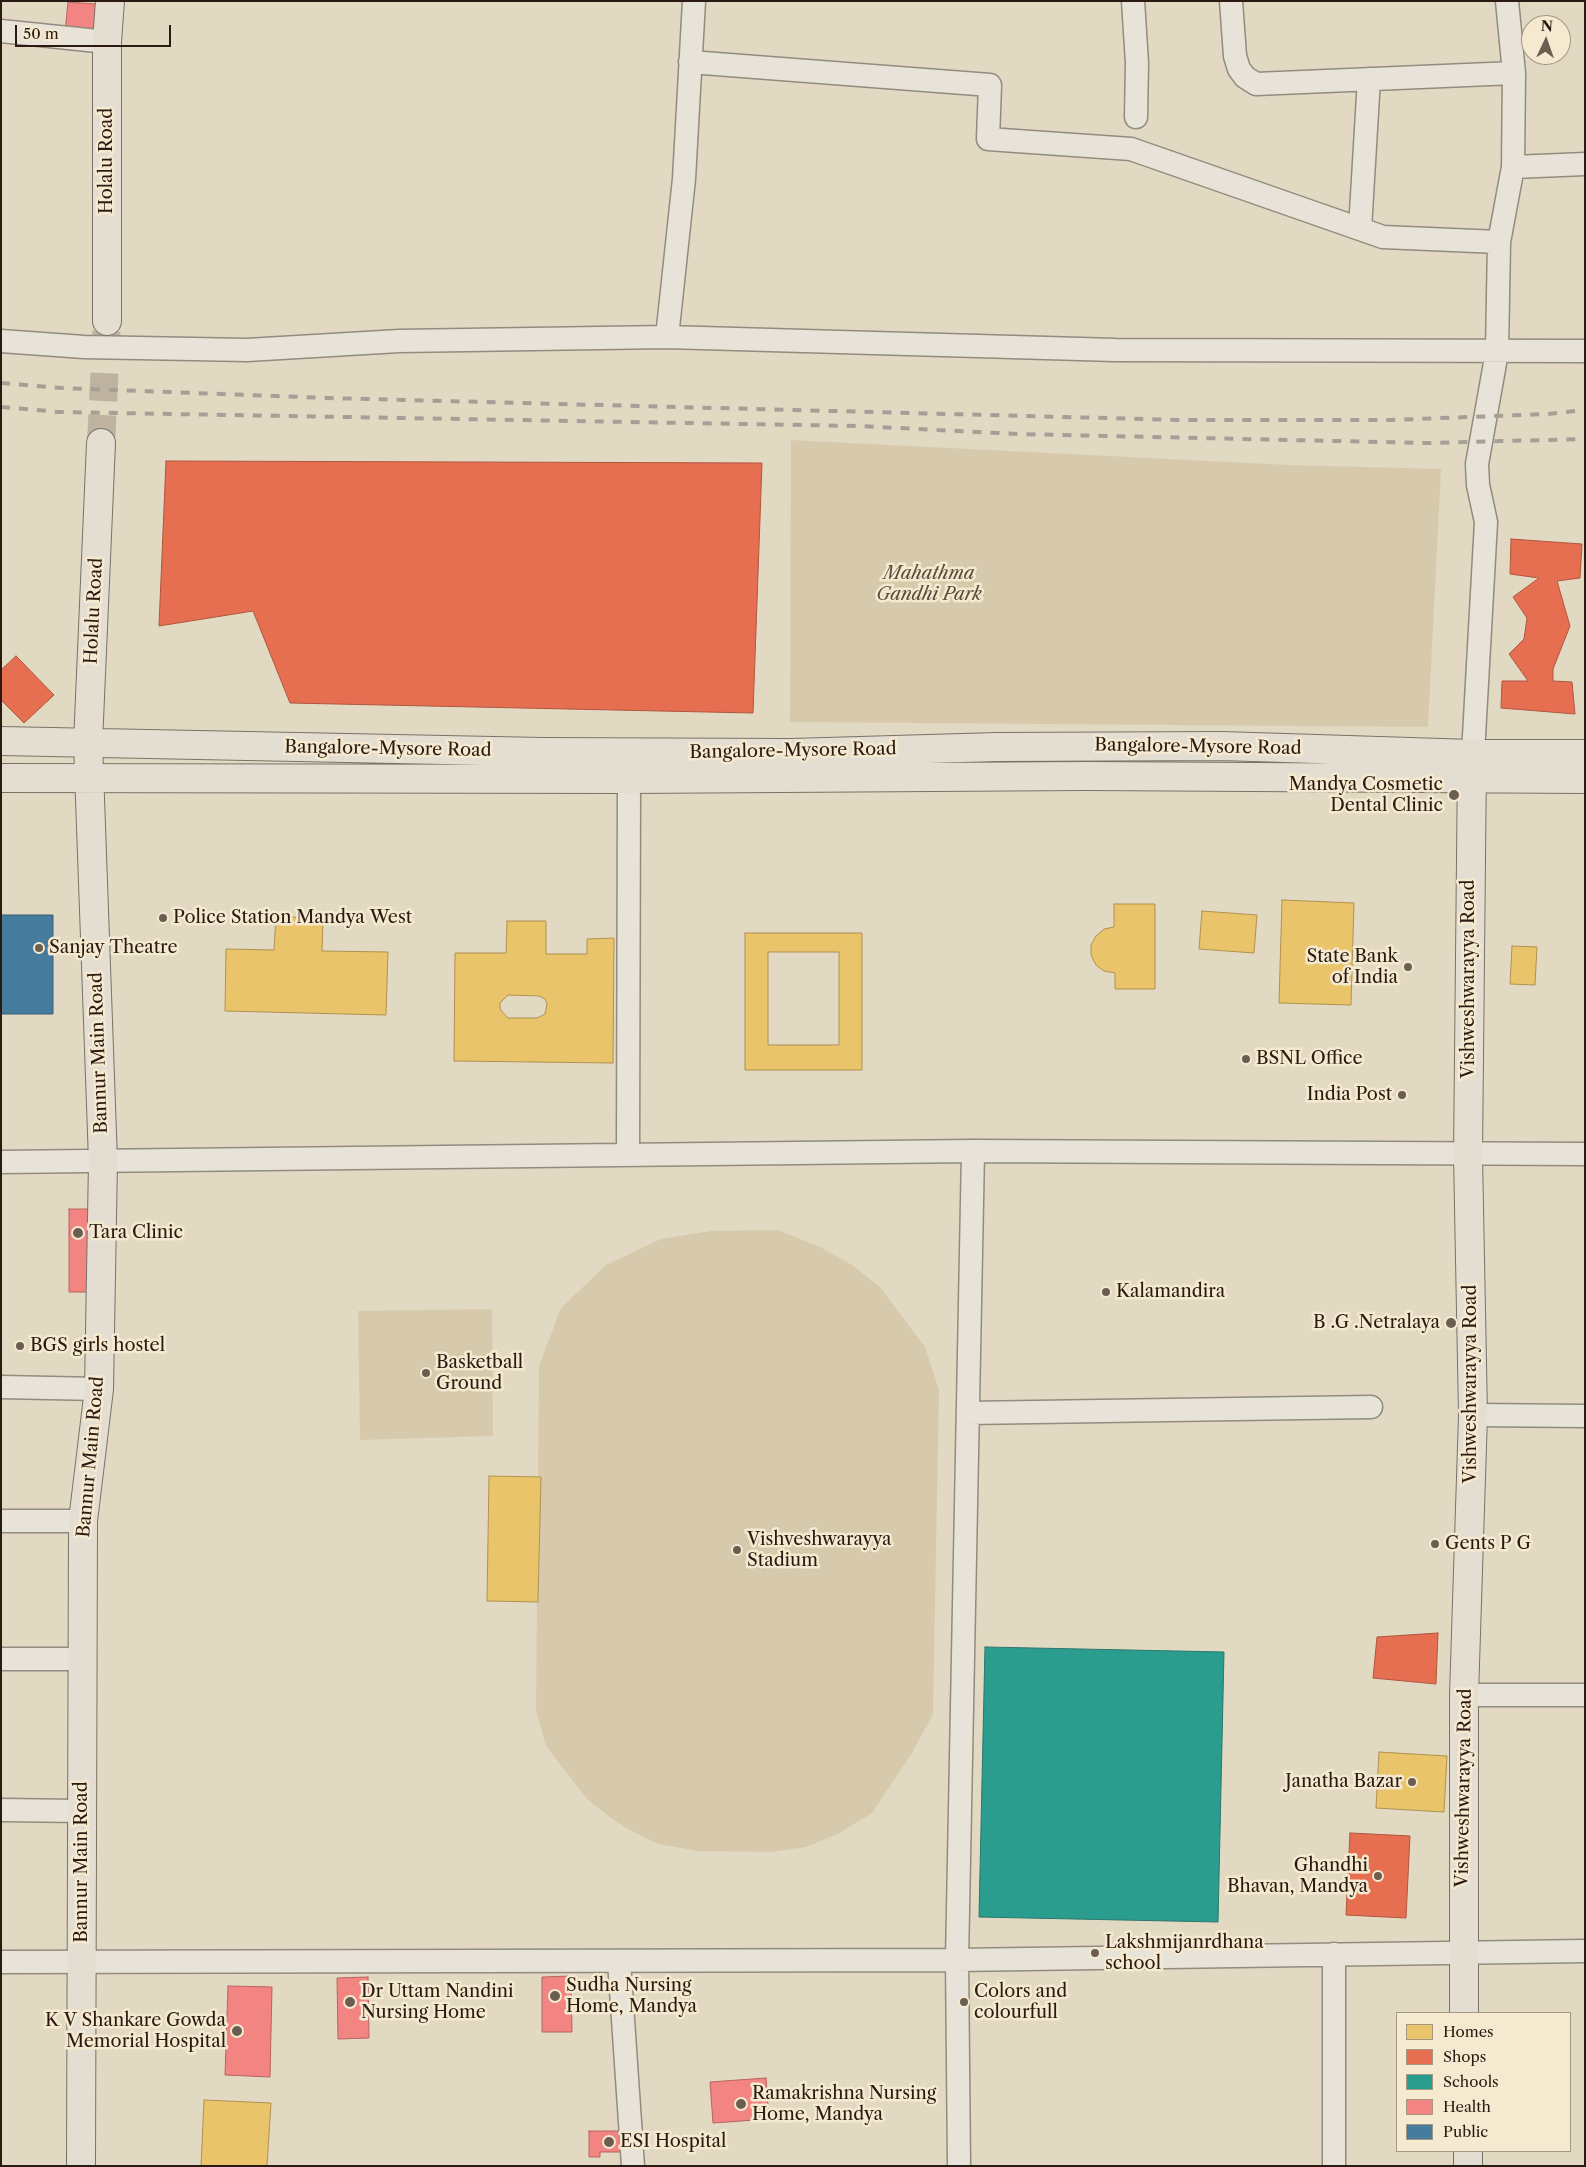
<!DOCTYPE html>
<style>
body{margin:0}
#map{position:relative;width:1586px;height:2167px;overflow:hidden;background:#e2d9c3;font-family:"Libre Caslon Text",serif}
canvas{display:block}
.frame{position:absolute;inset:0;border:2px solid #2b1a12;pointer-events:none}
.legend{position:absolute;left:1396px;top:2012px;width:175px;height:140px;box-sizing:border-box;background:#f5ead0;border:1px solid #a49784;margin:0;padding:6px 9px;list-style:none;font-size:15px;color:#2b1a12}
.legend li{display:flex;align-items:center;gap:10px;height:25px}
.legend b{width:25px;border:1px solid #a49784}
.north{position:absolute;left:1521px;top:15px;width:50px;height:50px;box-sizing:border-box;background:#f5ead0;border:1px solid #a49784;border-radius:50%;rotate:3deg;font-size:14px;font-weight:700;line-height:20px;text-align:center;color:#2b1a12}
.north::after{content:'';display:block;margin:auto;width:18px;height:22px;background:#6b5d50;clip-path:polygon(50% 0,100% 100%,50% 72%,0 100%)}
.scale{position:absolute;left:15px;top:25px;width:156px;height:22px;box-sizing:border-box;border:2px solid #2b1a12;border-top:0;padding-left:6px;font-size:15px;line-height:18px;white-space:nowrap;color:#2b1a12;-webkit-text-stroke:4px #f5ead0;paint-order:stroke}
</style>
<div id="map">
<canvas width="1586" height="2167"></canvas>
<div class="frame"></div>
<ul class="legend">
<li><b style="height:14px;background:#e9c46a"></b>Homes</li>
<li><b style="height:14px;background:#e76f51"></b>Shops</li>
<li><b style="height:14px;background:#2a9d8f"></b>Schools</li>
<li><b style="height:14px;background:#f28482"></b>Health</li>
<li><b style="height:14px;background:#457b9d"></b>Public</li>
</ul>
<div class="north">N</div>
<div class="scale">50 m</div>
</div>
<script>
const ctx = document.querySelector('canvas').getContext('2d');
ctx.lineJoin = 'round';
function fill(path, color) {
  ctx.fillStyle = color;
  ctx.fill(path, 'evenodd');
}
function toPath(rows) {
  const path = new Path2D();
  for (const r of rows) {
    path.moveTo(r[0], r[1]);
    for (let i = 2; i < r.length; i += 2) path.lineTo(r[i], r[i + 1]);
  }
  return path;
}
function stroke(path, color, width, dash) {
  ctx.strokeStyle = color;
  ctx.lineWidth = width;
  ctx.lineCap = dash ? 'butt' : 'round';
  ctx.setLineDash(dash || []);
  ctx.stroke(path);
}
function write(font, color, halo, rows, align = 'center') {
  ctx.font = font + ' "Libre Caslon Text",serif';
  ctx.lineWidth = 5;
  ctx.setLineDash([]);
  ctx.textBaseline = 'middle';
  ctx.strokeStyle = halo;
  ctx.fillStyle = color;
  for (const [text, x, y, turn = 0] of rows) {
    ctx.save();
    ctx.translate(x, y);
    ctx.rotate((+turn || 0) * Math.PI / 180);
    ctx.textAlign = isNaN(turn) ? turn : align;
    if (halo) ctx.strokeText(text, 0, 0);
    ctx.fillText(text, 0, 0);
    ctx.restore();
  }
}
fill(toPath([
 [791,440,1289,465,1441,469,1428,727,790,722],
 [778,1230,820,1247,852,1265,880,1287,925,1347,939,1390,933,1714,912,1753,872,1813,838,1834,806,1847,771,1852,698,1851,658,1844,630,1830,611,1818,587,1799,546,1746,536,1710,539,1366,561,1308,606,1265,661,1239,711,1231],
 [492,1309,493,1436,360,1440,358,1311]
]), '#d7caac');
const homes = toPath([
 [1282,900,1354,903,1351,1005,1279,1003,1282,900],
 [1114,904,1155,904,1155,989,1115,989,1115,973,1104,971,1096,965,1091,955,1091,945,1096,936,1104,929,1114,927,1114,904],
 [1202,911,1257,915,1254,953,1199,949,1202,911],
 [276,916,323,919,322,951,388,952,386,1015,225,1011,226,949,274,950,276,916],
 [507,921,546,921,546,954,587,954,587,939,614,938,613,1063,454,1061,455,953,506,953,507,921],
 [508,995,539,996,545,999,547,1004,545,1014,537,1018,508,1018,500,1009,500,1003,508,995],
 [745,933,862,933,862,1070,745,1070,745,933],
 [768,952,839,952,839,1045,768,1045,768,952],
 [1512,946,1537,947,1535,985,1510,984,1512,946],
 [489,1476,541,1477,538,1602,487,1601,489,1476],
 [1379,1752,1447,1756,1444,1812,1376,1808,1379,1752],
 [204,2100,271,2103,267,2166,201,2166,204,2100]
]);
fill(homes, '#e9c46a');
stroke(homes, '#b09150', 1);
const shops = toPath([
 [166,461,762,463,753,713,290,703,253,611,159,626,166,461],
 [1511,539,1582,544,1580,578,1557,581,1570,626,1553,669,1553,681,1572,682,1575,714,1501,708,1502,681,1528,681,1509,654,1524,639,1527,618,1513,597,1539,578,1510,574,1511,539],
 [16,656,54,695,24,723,1,700,1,670,16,656],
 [1438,1633,1436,1684,1373,1678,1377,1637,1438,1633],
 [1350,1833,1410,1836,1406,1918,1346,1915,1350,1833]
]);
fill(shops, '#e76f51');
stroke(shops, '#af563e', 1);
const schools = toPath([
 [985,1647,1224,1652,1218,1922,979,1917,985,1647]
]);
fill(schools, '#2a9d8f');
stroke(schools, '#2a766a', 1);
const health = toPath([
 [68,2,96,4,94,34,65,32,68,2],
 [69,1209,90,1209,90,1292,69,1292,69,1209],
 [571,1976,572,2032,542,2032,542,1977,571,1976],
 [368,1977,369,2038,338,2039,337,1978,368,1977],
 [228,1986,272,1987,270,2077,225,2075,228,1986],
 [766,2078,769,2119,713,2123,710,2082,766,2078],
 [589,2131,625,2131,625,2152,600,2152,600,2157,589,2157,589,2131]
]);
fill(health, '#f28482');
stroke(health, '#b66460', 1);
const public = toPath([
 [1,915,53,915,53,1014,1,1014,1,915]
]);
fill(public, '#457b9d');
stroke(public, '#3d5e73', 1);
stroke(toPath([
 [101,443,107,321]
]), '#bdb3a0', 28, [28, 14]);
const minor = toPath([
 [1133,1,1137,63,1136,117],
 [1231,1,1235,56,1239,69,1245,77,1256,84,1514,73],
 [1,31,107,42],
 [690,62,990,85,988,139,1131,149,1383,237,1499,242],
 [1513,167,1585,164],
 [1360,229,1369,79],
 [667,337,684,179,694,1],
 [1,341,84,347,247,350,399,341,667,337,1115,350,1585,351],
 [1473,754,1486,522,1478,485,1477,464,1497,352,1499,242,1513,167,1514,73,1507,1],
 [628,1154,629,779],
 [1,1162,973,1151,1585,1154],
 [1,1387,99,1389],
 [968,1413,1371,1407],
 [1473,1415,1585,1416],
 [1,1521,83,1521],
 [1,1659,84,1659],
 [1464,1695,1585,1695],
 [1,1810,81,1811],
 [619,1961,633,2166],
 [1,1962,957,1960,1585,1951],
 [959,2166,957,1960,973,1151],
 [1334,2166,1334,1954]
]);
const major = toPath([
 [107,321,107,42,110,1],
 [1,741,543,752,791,753,997,747,1222,746,1473,754,1585,754],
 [1,778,629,779,1085,776,1585,779],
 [1464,2013,1464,1695,1473,1415,1468,1155,1472,760],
 [1468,2151,1468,2166],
 [81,2166,83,1521,99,1389,103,1161,88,743,101,443]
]);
stroke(minor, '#928b7e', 25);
stroke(major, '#797266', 30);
stroke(minor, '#e8e3d8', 22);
stroke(major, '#e4ded2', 28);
stroke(toPath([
 [1,383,62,388,328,398,1182,420,1391,420,1548,414,1585,410],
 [1,407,59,412,859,426,1017,434,1427,443,1585,439]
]), '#a59f96', 4, [9, 9]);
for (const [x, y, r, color] of [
 [1454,795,6,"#6b5d50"],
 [163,918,5,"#6b5d50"],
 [39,948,5,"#6b5d50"],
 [1408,967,5,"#6b5d50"],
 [1246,1059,5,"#6b5d50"],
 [1402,1095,5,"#6b5d50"],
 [78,1233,6,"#6b5d50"],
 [1106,1292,5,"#6b5d50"],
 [1451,1323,6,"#6b5d50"],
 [20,1346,5,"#6b5d50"],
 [426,1373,5,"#6b5d50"],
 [1435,1544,5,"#6b5d50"],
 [737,1550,5,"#6b5d50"],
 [1412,1782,5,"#6b5d50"],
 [1378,1876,5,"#6b5d50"],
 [1095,1953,5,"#6b5d50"],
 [555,1996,6,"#6b5d50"],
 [350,2002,6,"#6b5d50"],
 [964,2002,5,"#6b5d50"],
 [237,2031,6,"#6b5d50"],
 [741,2104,6,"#6b5d50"],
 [609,2142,6,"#6b5d50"]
]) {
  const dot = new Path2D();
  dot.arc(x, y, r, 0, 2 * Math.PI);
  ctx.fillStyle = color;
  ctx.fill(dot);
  stroke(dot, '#f5ead0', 2);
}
write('18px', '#2b1a12', '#f5ead0', [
 ["Holalu Road",107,161,-90],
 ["Holalu Road",94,611,-87],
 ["Bangalore-Mysore Road",1198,747,1],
 ["Bangalore-Mysore Road",388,749,1],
 ["Bangalore-Mysore Road",793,751,-1],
 ["Vishweshwarayya Road",1469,979,-90],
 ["Bannur Main Road",99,1053,-92],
 ["Vishweshwarayya Road",1471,1384,-90],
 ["Bannur Main Road",91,1457,-85],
 ["Vishweshwarayya Road",1464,1788,-89],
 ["Bannur Main Road",82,1862,-90]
]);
write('italic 18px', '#5c4b3b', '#f5ead0', [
 ["Mahathma",929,574],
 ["Gandhi Park",929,595]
]);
write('18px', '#2b1a12', '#f5ead0', [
 ["Mandya Cosmetic",1443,785,"right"],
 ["Dental Clinic",1443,806,"right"],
 ["Police Station Mandya West",173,918],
 ["Sanjay Theatre",49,948],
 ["State Bank",1398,957,"right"],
 ["of India",1398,978,"right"],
 ["BSNL Office",1256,1059],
 ["India Post",1392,1095,"right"],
 ["Tara Clinic",89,1233],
 ["Kalamandira",1116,1292],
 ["B .G .Netralaya",1440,1323,"right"],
 ["BGS girls hostel",30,1346],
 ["Basketball",436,1363],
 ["Ground",436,1384],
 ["Vishveshwarayya",747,1540],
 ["Stadium",747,1561],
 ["Gents P G",1445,1544],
 ["Janatha Bazar",1402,1782,"right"],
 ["Ghandhi",1368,1866,"right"],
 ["Bhavan, Mandya",1368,1887,"right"],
 ["Lakshmijanrdhana",1105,1943],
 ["school",1105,1964],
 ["Sudha Nursing",566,1986],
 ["Home, Mandya",566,2007],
 ["Dr Uttam Nandini",361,1992],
 ["Nursing Home",361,2013],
 ["Colors and",974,1992],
 ["colourfull",974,2013],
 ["K V Shankare Gowda",226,2021,"right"],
 ["Memorial Hospital",226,2042,"right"],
 ["Ramakrishna Nursing",752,2094],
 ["Home, Mandya",752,2115],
 ["ESI Hospital",620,2142]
], 'left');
</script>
